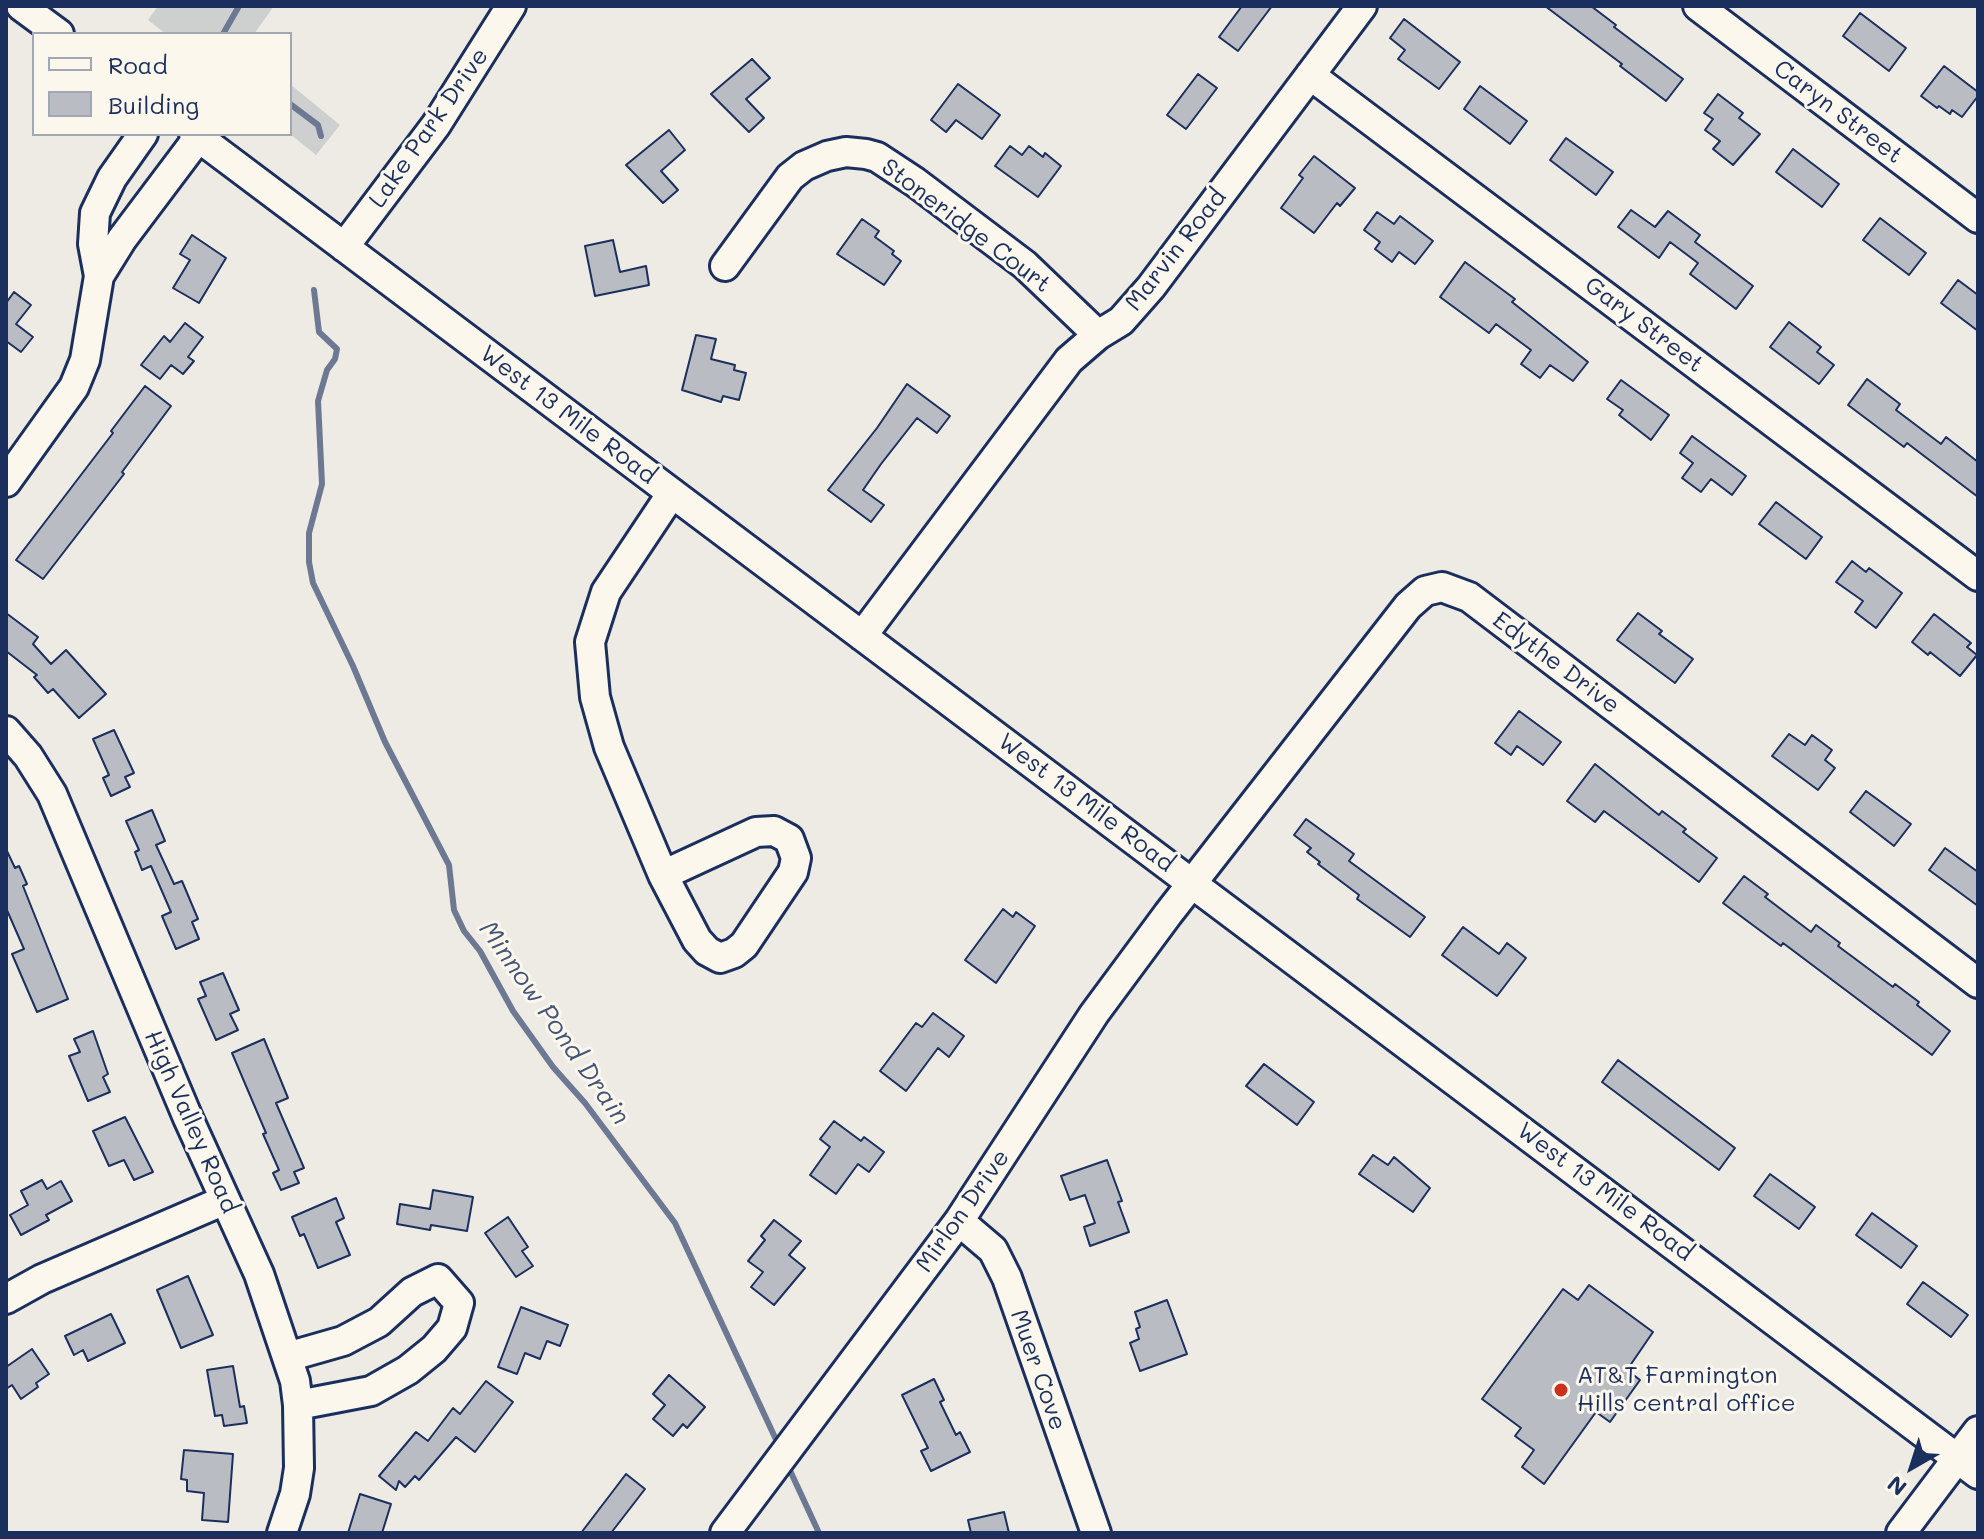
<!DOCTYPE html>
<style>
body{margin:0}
#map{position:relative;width:1984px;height:1539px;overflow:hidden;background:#eeebe4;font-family:Mali,sans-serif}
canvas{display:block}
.frame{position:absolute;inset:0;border:8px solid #1b2f5e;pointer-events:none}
.legend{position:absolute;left:32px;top:32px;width:260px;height:104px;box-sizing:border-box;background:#fbf7ec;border:2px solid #a1a7b3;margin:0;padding:10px 14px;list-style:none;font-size:24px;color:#1b2f5e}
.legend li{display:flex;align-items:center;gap:16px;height:40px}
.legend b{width:40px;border:2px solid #a1a7b3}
.north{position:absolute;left:1872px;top:1427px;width:80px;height:80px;-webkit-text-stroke:6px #fbf7ec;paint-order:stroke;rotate:219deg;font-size:22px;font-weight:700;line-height:32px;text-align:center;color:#1b2f5e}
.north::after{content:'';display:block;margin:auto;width:28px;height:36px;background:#1b2f5e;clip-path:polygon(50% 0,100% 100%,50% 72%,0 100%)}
</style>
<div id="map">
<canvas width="1984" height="1539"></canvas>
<div class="frame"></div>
<ul class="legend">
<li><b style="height:10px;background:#fbf7ec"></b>Road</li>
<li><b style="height:22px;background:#b9bcc3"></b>Building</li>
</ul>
<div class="north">N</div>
</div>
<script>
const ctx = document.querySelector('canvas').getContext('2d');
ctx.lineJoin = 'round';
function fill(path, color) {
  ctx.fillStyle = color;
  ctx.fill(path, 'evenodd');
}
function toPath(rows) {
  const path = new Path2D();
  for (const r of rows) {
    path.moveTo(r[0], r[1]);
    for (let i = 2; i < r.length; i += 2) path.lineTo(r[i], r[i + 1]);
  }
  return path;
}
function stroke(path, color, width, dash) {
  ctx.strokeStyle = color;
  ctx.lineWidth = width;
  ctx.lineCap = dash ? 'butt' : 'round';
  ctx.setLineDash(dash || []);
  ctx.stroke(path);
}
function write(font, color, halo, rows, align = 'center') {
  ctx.font = font + ' Mali,sans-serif';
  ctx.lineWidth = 6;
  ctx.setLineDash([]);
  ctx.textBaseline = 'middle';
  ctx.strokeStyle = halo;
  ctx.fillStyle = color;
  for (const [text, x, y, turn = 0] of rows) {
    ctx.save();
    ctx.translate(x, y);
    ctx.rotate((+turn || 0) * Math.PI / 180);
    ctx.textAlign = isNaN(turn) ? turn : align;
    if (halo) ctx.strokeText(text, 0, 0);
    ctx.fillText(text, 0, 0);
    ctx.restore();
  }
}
fill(toPath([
 [158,6,274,6,254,34,166,34,148,20],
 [290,84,340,125,316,155,290,134]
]), '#cecfcf');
stroke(toPath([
 [223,34,239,6],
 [290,104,318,125,321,136],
 [314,290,319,332,337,349,335,359,327,370,318,401,322,484,309,533,309,562,313,583,353,666,385,742,449,865,454,910,464,931,480,951,513,1011,553,1067,585,1103,675,1223,779,1446],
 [787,1464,819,1533]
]), '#6d7892', 6);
const building = toPath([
 [1242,6,1272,6,1238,51,1219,37,1242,6],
 [1545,6,1591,6,1616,25,1614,27,1683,79,1666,101,1620,66,1622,64,1545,6],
 [1860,13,1906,48,1889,71,1843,36,1860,13],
 [1404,19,1460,62,1439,89,1398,59,1405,50,1390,38,1404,19],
 [752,59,770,78,746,99,764,118,749,132,711,94,752,59],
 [1944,66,1978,92,1978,96,1962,117,1952,110,1950,114,1939,106,1937,108,1921,96,1944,66],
 [1198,74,1217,88,1186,129,1167,115,1198,74],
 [958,84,1000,115,982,139,956,120,946,132,931,120,958,84],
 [1480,86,1527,121,1510,144,1464,109,1480,86],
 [1718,94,1743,113,1739,118,1760,134,1733,165,1713,149,1720,141,1705,130,1713,119,1704,113,1718,94],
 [669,130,685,150,661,171,678,190,663,203,626,165,669,130],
 [1566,138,1613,172,1596,195,1550,160,1566,138],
 [1010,146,1022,155,1029,146,1043,157,1045,153,1061,166,1038,197,995,166,1010,146],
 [1793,149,1839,184,1822,207,1776,172,1793,149],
 [1314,156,1355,188,1340,206,1337,203,1314,233,1281,208,1303,178,1299,175,1314,156],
 [1631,210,1655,227,1668,211,1700,235,1695,242,1753,286,1736,309,1690,274,1698,263,1670,242,1659,258,1618,227,1631,210],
 [1377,212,1394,224,1400,216,1433,241,1415,264,1399,252,1392,262,1375,249,1380,242,1364,230,1377,212],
 [1880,218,1926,253,1909,275,1863,240,1880,218],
 [862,219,879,231,875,237,894,251,892,254,901,261,884,285,837,254,862,219],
 [192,235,226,258,199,303,173,288,190,260,180,254,192,235],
 [613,240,620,272,646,266,649,285,595,296,585,246,613,240],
 [1465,262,1515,299,1512,302,1588,362,1573,381,1550,365,1540,378,1521,364,1531,350,1496,324,1489,333,1440,297,1465,262],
 [1958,280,1978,295,1978,331,1941,303,1958,280],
 [14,292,31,305,16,324,33,337,21,352,6,341,6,303,14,292],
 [1789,322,1821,347,1817,352,1834,365,1819,384,1770,347,1789,322],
 [185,323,203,337,188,357,194,361,183,374,171,365,160,379,141,365,164,336,170,342,185,323],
 [696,335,716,339,711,359,735,365,734,370,746,373,739,400,723,396,721,402,682,390,696,335],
 [1867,379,1900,404,1896,410,1941,444,1946,437,1978,462,1978,497,1907,443,1904,447,1848,405,1867,379],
 [1621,380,1669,415,1651,440,1619,415,1623,410,1607,399,1621,380],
 [907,384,950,416,937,433,917,418,881,464,863,490,884,505,871,522,828,490,877,428,907,384],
 [145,386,171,406,122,472,124,474,43,579,16,560,113,433,111,431,145,386],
 [1692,436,1746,476,1732,495,1711,479,1701,492,1682,478,1693,463,1680,453,1692,436],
 [1776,502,1822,537,1806,559,1759,524,1776,502],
 [1852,561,1866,572,1869,568,1902,593,1876,628,1855,612,1863,601,1836,582,1852,561],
 [6,613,38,637,33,644,51,664,66,650,106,694,79,718,53,689,48,693,34,677,37,675,6,651,6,613],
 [1638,613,1662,631,1659,634,1693,659,1675,683,1617,640,1638,613],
 [1934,614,1971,643,1967,647,1977,655,1960,676,1930,652,1928,655,1912,642,1934,614],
 [1519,711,1561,742,1543,765,1517,746,1511,755,1495,743,1519,711],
 [114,730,134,773,125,777,130,787,111,796,103,778,109,775,93,739,114,730],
 [1789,734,1805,745,1812,735,1832,750,1825,760,1835,768,1818,790,1772,756,1789,734],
 [1595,764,1659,815,1662,811,1686,829,1683,832,1717,858,1699,882,1604,811,1595,822,1567,801,1595,764],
 [1866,791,1911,824,1894,846,1850,812,1866,791],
 [152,810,165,841,156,845,174,884,182,881,198,919,192,922,199,939,176,949,162,916,171,912,151,866,142,870,135,852,139,850,126,821,152,810],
 [1306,819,1354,854,1349,861,1425,917,1410,937,1357,899,1359,895,1318,864,1320,862,1307,852,1311,848,1294,835,1306,819],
 [1945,848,1978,872,1978,906,1929,870,1945,848],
 [6,849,15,868,19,866,27,884,23,886,68,999,37,1012,12,954,24,949,6,908,6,849],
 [1744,876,1768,894,1765,897,1811,932,1816,925,1840,943,1838,946,1893,987,1895,984,1919,1002,1917,1005,1950,1031,1932,1055,1783,943,1781,946,1723,903,1744,876],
 [1003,909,1013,917,1016,912,1035,926,996,983,965,960,1003,909],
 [1463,927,1499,954,1507,943,1526,958,1497,996,1442,955,1463,927],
 [223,973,239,1010,230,1014,238,1030,216,1040,198,999,206,996,200,982,223,973],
 [933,1013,964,1036,949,1057,938,1048,906,1091,880,1071,916,1023,922,1027,933,1013],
 [93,1031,108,1074,103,1077,110,1092,88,1101,69,1056,80,1052,74,1039,93,1031],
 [264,1039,288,1098,276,1103,304,1168,294,1172,299,1183,281,1190,273,1173,279,1170,263,1134,266,1133,232,1053,264,1039],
 [1618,1060,1735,1148,1719,1170,1602,1082,1618,1060],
 [1264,1064,1314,1102,1297,1125,1246,1086,1264,1064],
 [125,1117,153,1172,134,1180,124,1160,109,1166,93,1131,125,1117],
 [834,1121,861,1141,864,1137,884,1152,869,1172,858,1164,836,1194,810,1175,830,1147,820,1139,834,1121],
 [1373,1155,1388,1165,1394,1157,1430,1188,1413,1212,1359,1174,1373,1155],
 [1107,1160,1122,1201,1118,1202,1129,1232,1090,1246,1084,1227,1095,1223,1085,1195,1070,1200,1061,1176,1107,1160],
 [1770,1174,1815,1207,1799,1229,1754,1196,1770,1174],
 [42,1180,47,1189,61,1181,72,1201,46,1215,49,1220,21,1235,10,1215,28,1205,21,1191,42,1180],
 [433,1190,473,1197,467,1231,431,1225,430,1230,397,1224,400,1204,430,1209,433,1190],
 [336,1198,344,1218,336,1222,350,1255,318,1268,304,1234,300,1236,292,1217,336,1198],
 [1872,1213,1917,1246,1901,1268,1856,1235,1872,1213],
 [508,1217,528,1247,522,1251,533,1266,516,1277,485,1233,508,1217],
 [774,1220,801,1241,789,1255,805,1268,774,1305,751,1287,763,1272,748,1261,765,1240,761,1236,774,1220],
 [188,1276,213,1335,181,1348,157,1290,188,1276],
 [1923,1282,1968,1315,1951,1337,1907,1304,1923,1282],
 [1589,1285,1653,1332,1627,1370,1640,1380,1610,1422,1596,1412,1544,1484,1522,1467,1534,1450,1515,1436,1521,1428,1482,1399,1563,1289,1578,1300,1589,1285],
 [1167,1300,1187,1354,1140,1371,1130,1343,1139,1339,1136,1329,1140,1327,1135,1312,1167,1300],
 [521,1307,568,1325,560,1346,547,1341,540,1359,525,1353,517,1374,498,1367,521,1307],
 [111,1314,125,1343,88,1361,83,1350,74,1355,65,1336,111,1314],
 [32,1349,49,1374,36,1383,38,1387,21,1399,12,1385,6,1389,6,1367,32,1349],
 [233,1366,240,1407,244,1406,247,1423,224,1426,222,1415,215,1416,207,1370,233,1366],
 [669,1375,705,1407,687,1428,683,1424,673,1436,653,1419,665,1405,653,1394,669,1375],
 [934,1379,944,1400,940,1402,956,1435,960,1432,970,1452,931,1471,921,1451,928,1448,902,1395,934,1379],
 [486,1381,513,1402,475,1452,456,1437,419,1480,415,1476,405,1487,399,1481,396,1490,379,1476,416,1432,428,1441,453,1408,460,1414,486,1381],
 [184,1450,233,1454,228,1522,202,1520,204,1493,187,1491,187,1480,181,1479,184,1450],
 [626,1474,645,1489,611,1533,581,1533,626,1474],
 [360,1494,391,1504,382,1533,348,1533,360,1494],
 [1004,1512,1009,1533,971,1533,968,1520,1004,1512]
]);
fill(building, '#b9bcc3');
stroke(building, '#1b2f5e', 2);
const minor = toPath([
 [21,6,59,34],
 [1698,6,1978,218],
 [1310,75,1978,576],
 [194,134,1978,1474],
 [344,247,436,125,511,6],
 [725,266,790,177,804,166,827,156,846,152,866,154,877,157,915,182,1025,265,1098,335],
 [99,276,122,239,198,138],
 [6,482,74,387,85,360,99,276,93,244,95,213,112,178,143,134],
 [862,636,1069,360,1098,335,1121,321,1151,287,1362,6],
 [6,731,28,756,52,794,188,1118,259,1274,295,1381,298,1405,299,1468,295,1494,282,1533],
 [774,831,789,839,796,858,793,872,744,945,734,953,720,958,707,951,697,940,663,875,756,832,774,831],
 [663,875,609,747,595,697,590,642,606,592,672,493],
 [959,1221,993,1250,1007,1278,1096,1533],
 [6,1299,42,1279,225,1200],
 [287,1357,343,1341,379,1322,412,1292,438,1279,459,1303,452,1328,434,1349,408,1370,371,1391,298,1405],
 [725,1533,959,1221,1094,1014,1168,914,1408,606,1425,591,1442,587,1469,597,1978,983],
 [1901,1533,1978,1431]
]);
stroke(minor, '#1b2f5e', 34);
stroke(minor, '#fbf7ec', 28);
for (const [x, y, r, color] of [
 [1561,1390,8,"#c8321e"]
]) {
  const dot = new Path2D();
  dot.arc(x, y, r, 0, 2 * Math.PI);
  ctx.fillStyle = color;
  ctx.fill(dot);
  stroke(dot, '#fbf7ec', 3);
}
write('24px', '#1b2f5e', '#fbf7ec', [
 ["Caryn Street",1838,112,37],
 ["Lake Park Drive",429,128,-55],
 ["Stoneridge Court",966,226,37],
 ["Marvin Road",1176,250,-52],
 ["Gary Street",1644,325,37],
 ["West 13 Mile Road",568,415,37],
 ["Edythe Drive",1556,663,37],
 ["West 13 Mile Road",1086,803,37],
 ["High Valley Road",191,1122,66],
 ["West 13 Mile Road",1605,1192,37],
 ["Mirlon Drive",963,1211,-55],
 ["Muer Cove",1038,1370,71]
]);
write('24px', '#1b2f5e', '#fbf7ec', [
 ["AT&T Farmington",1577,1376],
 ["Hills central office",1577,1404]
], 'left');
write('italic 26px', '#445378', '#fbf7ec', [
 ["Minnow Pond Drain",554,1023,55]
]);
</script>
